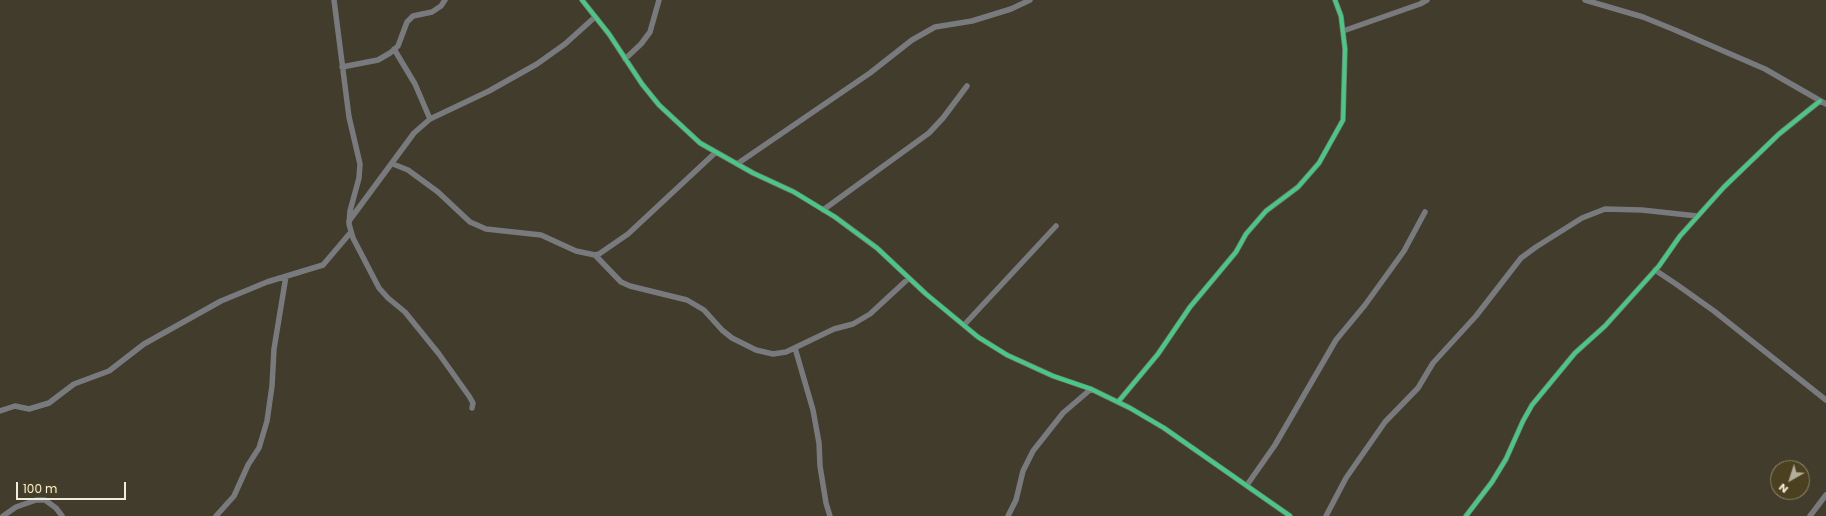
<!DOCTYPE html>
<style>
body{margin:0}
#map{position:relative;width:1826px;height:516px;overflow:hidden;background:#413c2b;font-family:Poppins,sans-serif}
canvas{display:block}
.north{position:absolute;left:1770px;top:460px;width:40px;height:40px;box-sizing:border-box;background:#4b4121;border:1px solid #8e856b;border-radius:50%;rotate:219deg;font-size:11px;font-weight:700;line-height:16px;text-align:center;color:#f2ecda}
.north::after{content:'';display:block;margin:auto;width:14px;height:18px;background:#b4ae9d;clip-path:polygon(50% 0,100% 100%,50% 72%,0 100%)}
.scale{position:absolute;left:16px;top:482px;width:110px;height:18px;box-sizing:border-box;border:2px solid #f2ecda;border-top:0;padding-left:5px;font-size:12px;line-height:14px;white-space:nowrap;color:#f2ecda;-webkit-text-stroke:3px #4b4121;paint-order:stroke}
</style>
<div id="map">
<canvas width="1826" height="516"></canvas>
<div class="north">N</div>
<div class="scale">100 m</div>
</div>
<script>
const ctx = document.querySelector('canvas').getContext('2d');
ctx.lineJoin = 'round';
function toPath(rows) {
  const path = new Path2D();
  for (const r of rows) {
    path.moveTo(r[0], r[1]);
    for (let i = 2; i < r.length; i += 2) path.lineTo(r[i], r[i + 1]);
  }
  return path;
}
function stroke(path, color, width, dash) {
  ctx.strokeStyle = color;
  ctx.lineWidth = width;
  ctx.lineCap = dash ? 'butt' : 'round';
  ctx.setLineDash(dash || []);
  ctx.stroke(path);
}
stroke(toPath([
 [334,0,349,117,360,164,359,178,350,211,349,224,353,238,379,288,388,298,405,312,439,354,469,396,473,403,472,408],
 [582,0,609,34,642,84,659,105,700,143,753,173,794,192,835,217,877,248,926,294,978,337,1007,355,1053,376,1091,389,1130,408,1164,428,1290,516],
 [1585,0,1643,17,1675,30,1765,69,1826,104],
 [1343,31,1420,4,1427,0],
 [394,49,415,84,430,119],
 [625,59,641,44,650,32,659,0],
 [342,67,378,60,390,53,398,46,407,22,413,16,432,12,441,6,445,0],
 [393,164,408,170,438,192,470,222,486,229,541,235,576,251,595,255,599,254,628,234,716,152],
 [737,164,870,73,912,40,935,27,972,21,1011,9,1030,0],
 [823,210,929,133,943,118,967,86],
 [349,221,414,133,430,119,489,91,537,64,565,44,595,17],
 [595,255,621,282,630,286,687,300,704,310,722,330,732,338,756,350,773,354,786,352,834,329,853,324,870,314,909,278],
 [1655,270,1676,284,1714,311,1826,400],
 [964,325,1056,226],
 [795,348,813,410,819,443,820,466,826,503,830,516],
 [1118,402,1158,354,1190,307,1236,252,1246,234,1266,211,1298,187,1319,163,1343,120,1345,49,1341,16,1335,0],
 [0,411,15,406,29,409,49,403,74,384,109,371,144,344,221,301,267,282,323,265,351,232],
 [1247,485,1275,445,1336,340,1365,305,1404,251,1425,212],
 [3,516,16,507,36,500,45,500,56,508,62,516],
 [216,516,234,496,248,465,259,448,267,421,272,386,274,349,286,276],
 [1008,516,1016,500,1023,471,1033,451,1063,413,1091,389],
 [1326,516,1346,478,1385,422,1418,388,1433,363,1476,316,1521,258,1536,247,1582,218,1605,209,1642,210,1697,216],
 [1466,516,1492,482,1506,459,1523,421,1532,405,1575,353,1605,326,1659,266,1680,236,1724,187,1779,134,1820,101],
 [1810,516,1826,495]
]), '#787a7e', 5.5);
stroke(toPath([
 [582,0,609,34,642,84,659,105,700,143,753,173,794,192,835,217,877,248,926,294,978,337,1007,355,1053,376,1091,389,1130,408,1164,428,1290,516],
 [1118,402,1158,354,1190,307,1236,252,1246,234,1266,211,1298,187,1319,163,1343,120,1345,49,1341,16,1335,0],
 [1466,516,1492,482,1506,459,1523,421,1532,405,1575,353,1605,326,1659,266,1680,236,1724,187,1779,134,1820,101]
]), '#46c982', 4);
</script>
